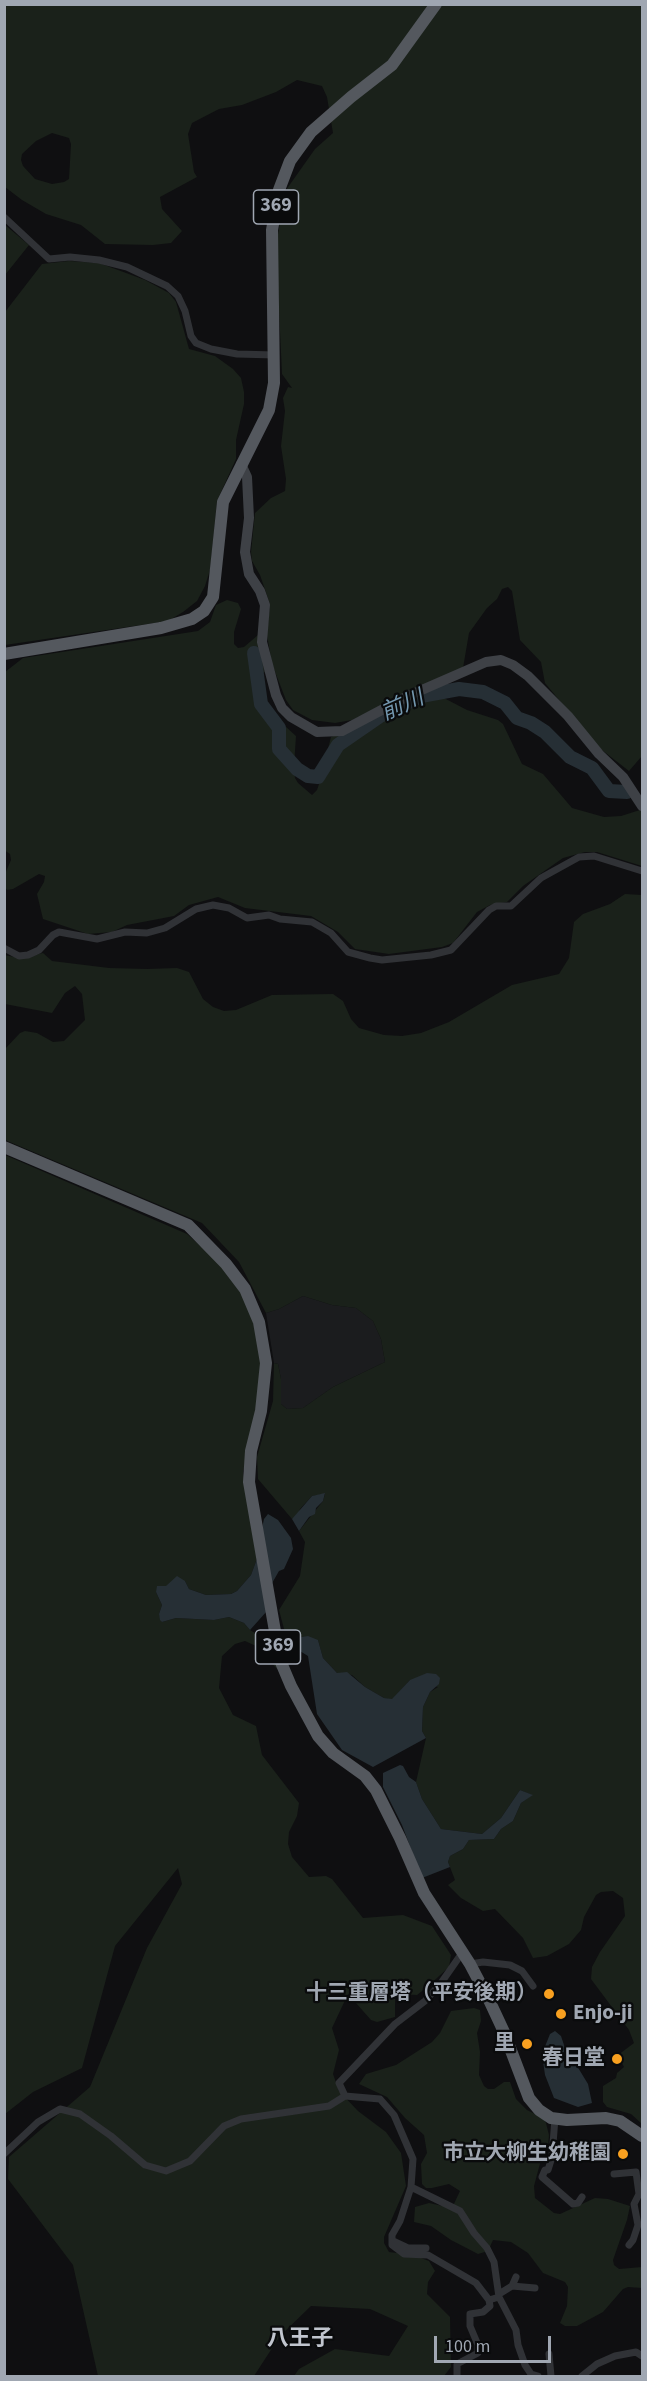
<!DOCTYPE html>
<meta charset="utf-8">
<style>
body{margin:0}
#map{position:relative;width:647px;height:2381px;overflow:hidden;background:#0f0f11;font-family:"Source Sans 3",sans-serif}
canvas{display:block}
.frame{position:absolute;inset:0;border:6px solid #a0a7b2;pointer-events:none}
.scale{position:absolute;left:434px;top:2336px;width:117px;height:27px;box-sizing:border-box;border:3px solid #a0a7b2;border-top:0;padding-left:8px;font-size:18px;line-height:21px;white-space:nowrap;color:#a0a7b2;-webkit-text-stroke:4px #0a0b0c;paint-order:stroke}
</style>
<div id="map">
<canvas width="647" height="2381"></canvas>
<div class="frame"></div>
<div class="scale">100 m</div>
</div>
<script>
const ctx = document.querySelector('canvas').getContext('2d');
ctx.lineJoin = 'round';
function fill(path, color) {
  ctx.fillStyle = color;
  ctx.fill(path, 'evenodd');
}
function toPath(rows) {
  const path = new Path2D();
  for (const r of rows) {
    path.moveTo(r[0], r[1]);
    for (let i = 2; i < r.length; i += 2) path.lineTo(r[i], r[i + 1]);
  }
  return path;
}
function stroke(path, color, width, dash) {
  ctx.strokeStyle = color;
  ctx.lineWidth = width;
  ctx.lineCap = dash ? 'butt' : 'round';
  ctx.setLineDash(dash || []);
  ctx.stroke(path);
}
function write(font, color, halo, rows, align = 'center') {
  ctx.font = font + ' "Source Sans 3","Noto Sans JP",sans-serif';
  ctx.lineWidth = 4.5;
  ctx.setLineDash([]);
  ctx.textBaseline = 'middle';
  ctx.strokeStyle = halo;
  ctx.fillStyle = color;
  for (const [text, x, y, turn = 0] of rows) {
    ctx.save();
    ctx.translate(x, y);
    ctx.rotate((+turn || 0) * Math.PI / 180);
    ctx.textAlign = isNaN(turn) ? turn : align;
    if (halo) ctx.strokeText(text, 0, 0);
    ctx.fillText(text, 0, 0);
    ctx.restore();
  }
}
fill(toPath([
 [303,1296,332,1305,356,1308,373,1321,381,1339,385,1362,333,1387,303,1408,287,1409,281,1404,281,1379,278,1364,274,1363,266,1313,279,1309]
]), '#1b1c1e');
fill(toPath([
 [4,5,642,5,642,756,629,771,598,747,545,683,541,662,520,640,512,591,508,587,502,589,497,599,487,608,469,633,463,668,352,720,335,723,312,720,293,710,286,700,272,664,267,635,270,604,260,575,252,561,251,552,255,513,271,498,285,491,286,479,281,446,285,411,283,398,288,387,292,388,282,374,276,245,286,190,315,149,333,133,327,97,322,86,297,80,276,92,242,105,219,109,192,123,188,134,194,172,197,177,160,197,162,209,182,231,171,243,153,245,105,244,81,225,46,214,22,200,5,187],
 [52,133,69,138,71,144,69,179,64,182,52,184,35,179,23,166,21,160,22,154,36,141],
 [5,225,29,245,5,275],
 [69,261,99,263,145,280,169,293,176,302,189,349,215,356,233,369,241,378,244,392,244,404,236,440,236,459,217,501,210,570,205,586,197,601,183,612,168,621,5,645,5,312,42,264],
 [227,600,238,603,241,609,234,632,234,644,238,648,244,647,258,635,265,672,260,675,257,681,256,692,274,716,296,736,294,766,295,778,298,783,312,795,317,790,319,784,331,737,378,720,393,709,429,695,442,697,467,710,498,720,503,724,522,764,543,774,572,808,604,817,621,816,640,810,642,812,642,866,597,852,585,852,563,858,523,886,507,902,490,905,477,912,453,943,442,947,389,954,355,949,338,932,311,916,245,908,218,897,189,905,174,916,127,925,112,932,88,934,43,919,37,894,44,882,45,876,39,874,13,889,7,890,5,887,4,876,11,860,10,854,4,850,6,755,5,672,23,658,198,631,210,622,216,605],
 [625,894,642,895,642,2124,631,2114,607,2107,603,2102,603,2086,616,2078,617,2073,624,2067,618,2055,634,2043,629,2030,591,1979,592,1967,600,1952,625,1916,623,1898,613,1891,601,1892,596,1895,584,1917,581,1930,569,1944,547,1956,533,1958,523,1938,495,1909,483,1911,461,1898,448,1885,455,1880,448,1862,450,1856,463,1849,469,1840,494,1839,501,1829,513,1821,521,1803,532,1795,520,1790,501,1818,482,1834,441,1829,422,1799,416,1782,426,1738,422,1731,423,1707,430,1692,438,1687,410,1680,392,1700,384,1698,365,1687,352,1675,337,1673,323,1658,318,1640,287,1640,279,1610,300,1576,305,1542,299,1531,323,1501,325,1494,312,1496,300,1509,298,1515,292,1519,258,1479,257,1457,273,1401,274,1363,278,1364,281,1379,281,1404,287,1409,303,1408,333,1387,385,1362,381,1339,373,1321,356,1308,332,1305,303,1296,279,1309,266,1313,239,1262,202,1223,5,1140,5,1049,20,1033,25,1031,37,1033,53,1042,64,1041,85,1020,82,994,75,986,65,993,52,1013,5,1004,4,955,20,958,43,953,52,961,109,968,147,969,177,968,189,972,203,999,213,1007,224,1011,236,1010,272,995,333,994,343,1001,351,1019,359,1028,384,1035,402,1036,421,1033,449,1022,512,985,559,974,569,958,574,922,583,914,610,904],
 [5,1155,187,1234,225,1268,244,1294,259,1340,261,1369,255,1416,243,1472,258,1556,251,1575,237,1591,231,1594,206,1595,189,1589,185,1581,156,1592,162,1605,159,1614,162,1622,176,1618,214,1620,229,1617,244,1623,250,1630,273,1644,279,1668,277,1669,256,1646,245,1641,235,1644,222,1656,219,1688,233,1715,256,1726,262,1755,299,1803,297,1816,289,1832,288,1844,292,1857,309,1877,326,1876,332,1879,363,1918,403,1915,432,1926,451,1955,449,1967,426,1988,417,1995,398,1994,395,1998,395,2017,377,2022,371,2020,348,1994,332,2028,339,2050,333,2074,339,2091,358,2111,386,2132,401,2153,406,2186,384,2237,384,2243,389,2252,413,2255,429,2261,435,2271,428,2282,427,2294,450,2317,451,2367,444,2376,294,2376,299,2369,335,2349,389,2356,408,2326,370,2309,311,2306,280,2336,254,2376,98,2376,73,2265,8,2179,9,2157,90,2087,147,1948,182,1884,178,1868,115,1946,82,2068,33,2092,5,2114],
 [474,2008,480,2010,481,2021,477,2033,480,2052,479,2075,484,2086,488,2089,494,2089,504,2082,510,2082,516,2099,527,2110,543,2118,546,2123,549,2135,548,2147,542,2156,534,2186,535,2198,554,2213,560,2214,595,2198,608,2199,630,2206,627,2220,613,2260,614,2265,619,2269,642,2267,642,2288,628,2287,623,2289,603,2312,577,2326,565,2326,560,2323,567,2306,568,2287,565,2282,543,2273,528,2253,511,2242,493,2240,488,2251,478,2254,451,2240,431,2226,414,2222,415,2207,429,2203,452,2208,460,2191,449,2184,432,2188,426,2188,422,2184,421,2164,427,2153,424,2135,405,2118,387,2097,359,2084,366,2074,396,2065,432,2042,440,2033,451,2011]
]), '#1a211a');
fill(toPath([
 [325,1493,323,1501,316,1508,315,1514,309,1517,299,1531,292,1519,312,1496],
 [268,1514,278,1520,291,1538,293,1549,284,1569,279,1571,271,1585,262,1528,264,1519],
 [258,1556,267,1611,250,1630,244,1623,229,1617,214,1620,176,1618,162,1622,160,1620,159,1614,162,1605,156,1592,157,1586,166,1586,177,1576,185,1581,189,1589,206,1595,231,1594,237,1591,251,1575],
 [308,1636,318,1640,323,1658,337,1673,347,1672,365,1687,384,1698,392,1699,410,1680,427,1673,436,1674,440,1678,439,1684,430,1692,423,1707,422,1731,426,1738,373,1767,342,1750,317,1714,308,1656,287,1643,290,1639],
 [400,1765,403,1766,409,1777,416,1782,422,1799,441,1829,482,1834,501,1818,520,1790,533,1795,521,1803,513,1821,501,1829,494,1839,469,1840,463,1849,450,1856,448,1862,450,1867,422,1878,402,1825,383,1787,383,1773],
 [555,2031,561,2036,569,2060,577,2066,588,2084,592,2103,578,2107,554,2098,545,2075,542,2054,550,2034]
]), '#262f35');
stroke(toPath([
 [254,653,261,704,279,728,279,749,297,769,308,776,318,777,338,745,380,716,421,696,459,689,483,692,505,703,517,718,531,723,545,732,570,757,592,768,609,791,627,792]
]), '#262f35', 14);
stroke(toPath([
 [4,217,49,259,70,257,99,260,127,267,167,286,178,296,185,311,191,336,196,343,211,349,237,354,275,355],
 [4,948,19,956,28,955,39,950,53,935,59,932,97,939,125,932,147,933,165,928,196,909,213,905,229,908,247,918,269,915,280,919,312,922,331,933,348,952,370,958,382,960,431,955,451,950,489,910,496,906,511,906,541,878,579,857,594,856,642,871],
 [462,1953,441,1983,425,2001,395,2024,339,2083,345,2096,380,2099,394,2115,413,2159,411,2187,400,2221,392,2235,392,2245,404,2254,428,2255,476,2283,489,2300,499,2297],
 [470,1964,483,1962,510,1965,522,1971,533,1986],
 [555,2118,552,2157,548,2170,545,2170,542,2177,573,2204,578,2203,582,2197],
 [4,2154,38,2122,60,2109,80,2114,111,2136,145,2165,166,2171,190,2161,224,2126,241,2119,329,2106,345,2096],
 [614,2174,636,2172,639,2194],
 [411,2187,460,2211,474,2233,487,2248,494,2262,499,2297,516,2330,518,2345,525,2365,531,2374,538,2376],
 [393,2241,408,2248,426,2248],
 [629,2245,633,2240,638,2225,634,2204,639,2194,642,2192],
 [512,2286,516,2277],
 [499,2294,512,2286,535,2288],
 [549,2354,551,2376],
 [457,2376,457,2364,478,2353,478,2345,470,2326,470,2314,483,2312,490,2306,489,2300],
 [582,2376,597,2364,615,2356,636,2352,642,2356]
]), '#303236', 7);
stroke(toPath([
 [241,464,247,477,249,518,245,552,249,574,260,591,265,605,262,642,276,695,282,708,291,717,317,732,342,731,408,696,486,662,501,660,513,665,528,676,568,716,599,754,623,777,642,806]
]), '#3e4146', 10);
stroke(toPath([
 [4,654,161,628,192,619,204,611,213,597,223,502,269,410,274,383,272,230,279,190,290,161,311,132,351,97,392,65,436,4],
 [4,1147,188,1225,226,1264,245,1289,259,1322,266,1363,261,1411,251,1451,249,1482,280,1660,291,1686,318,1736,333,1753,365,1776,376,1790,400,1838,424,1893,470,1964,490,2002,504,2032,529,2098,539,2110,551,2118,567,2120,606,2118,620,2121,642,2136]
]), '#54585e', 12);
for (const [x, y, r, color] of [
 [549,1994,6,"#f8a020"],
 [561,2014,6,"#f8a020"],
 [527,2044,6,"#f8a020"],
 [617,2059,6,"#f8a020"],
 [623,2154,6,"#f8a020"]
]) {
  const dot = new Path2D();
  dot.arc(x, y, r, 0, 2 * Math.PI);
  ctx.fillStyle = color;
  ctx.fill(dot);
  stroke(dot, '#0a0b0c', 2);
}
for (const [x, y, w] of [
 [276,207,45],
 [278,1647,45]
]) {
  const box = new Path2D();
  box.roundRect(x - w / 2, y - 17, w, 34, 4.5);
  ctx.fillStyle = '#0a0b0c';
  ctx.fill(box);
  stroke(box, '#a0a7b2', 1.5);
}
write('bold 20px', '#a0a7b2', null, [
 ["369",276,207],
 ["369",278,1647]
]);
write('bold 21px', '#a0a7b2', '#0a0b0c', [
 ["十三重層塔（平安後期）",537,1994],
 ["Enjo-ji",573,2014,"left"],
 ["里",515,2044],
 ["春日堂",605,2059],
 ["市立大柳生幼稚園",611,2154]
], 'right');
write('italic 22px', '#7498b0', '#0a0b0c', [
 ["前川",403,707,-24]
]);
write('bold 22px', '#c1c5ce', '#0a0b0c', [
 ["八王子",300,2340]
]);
</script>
